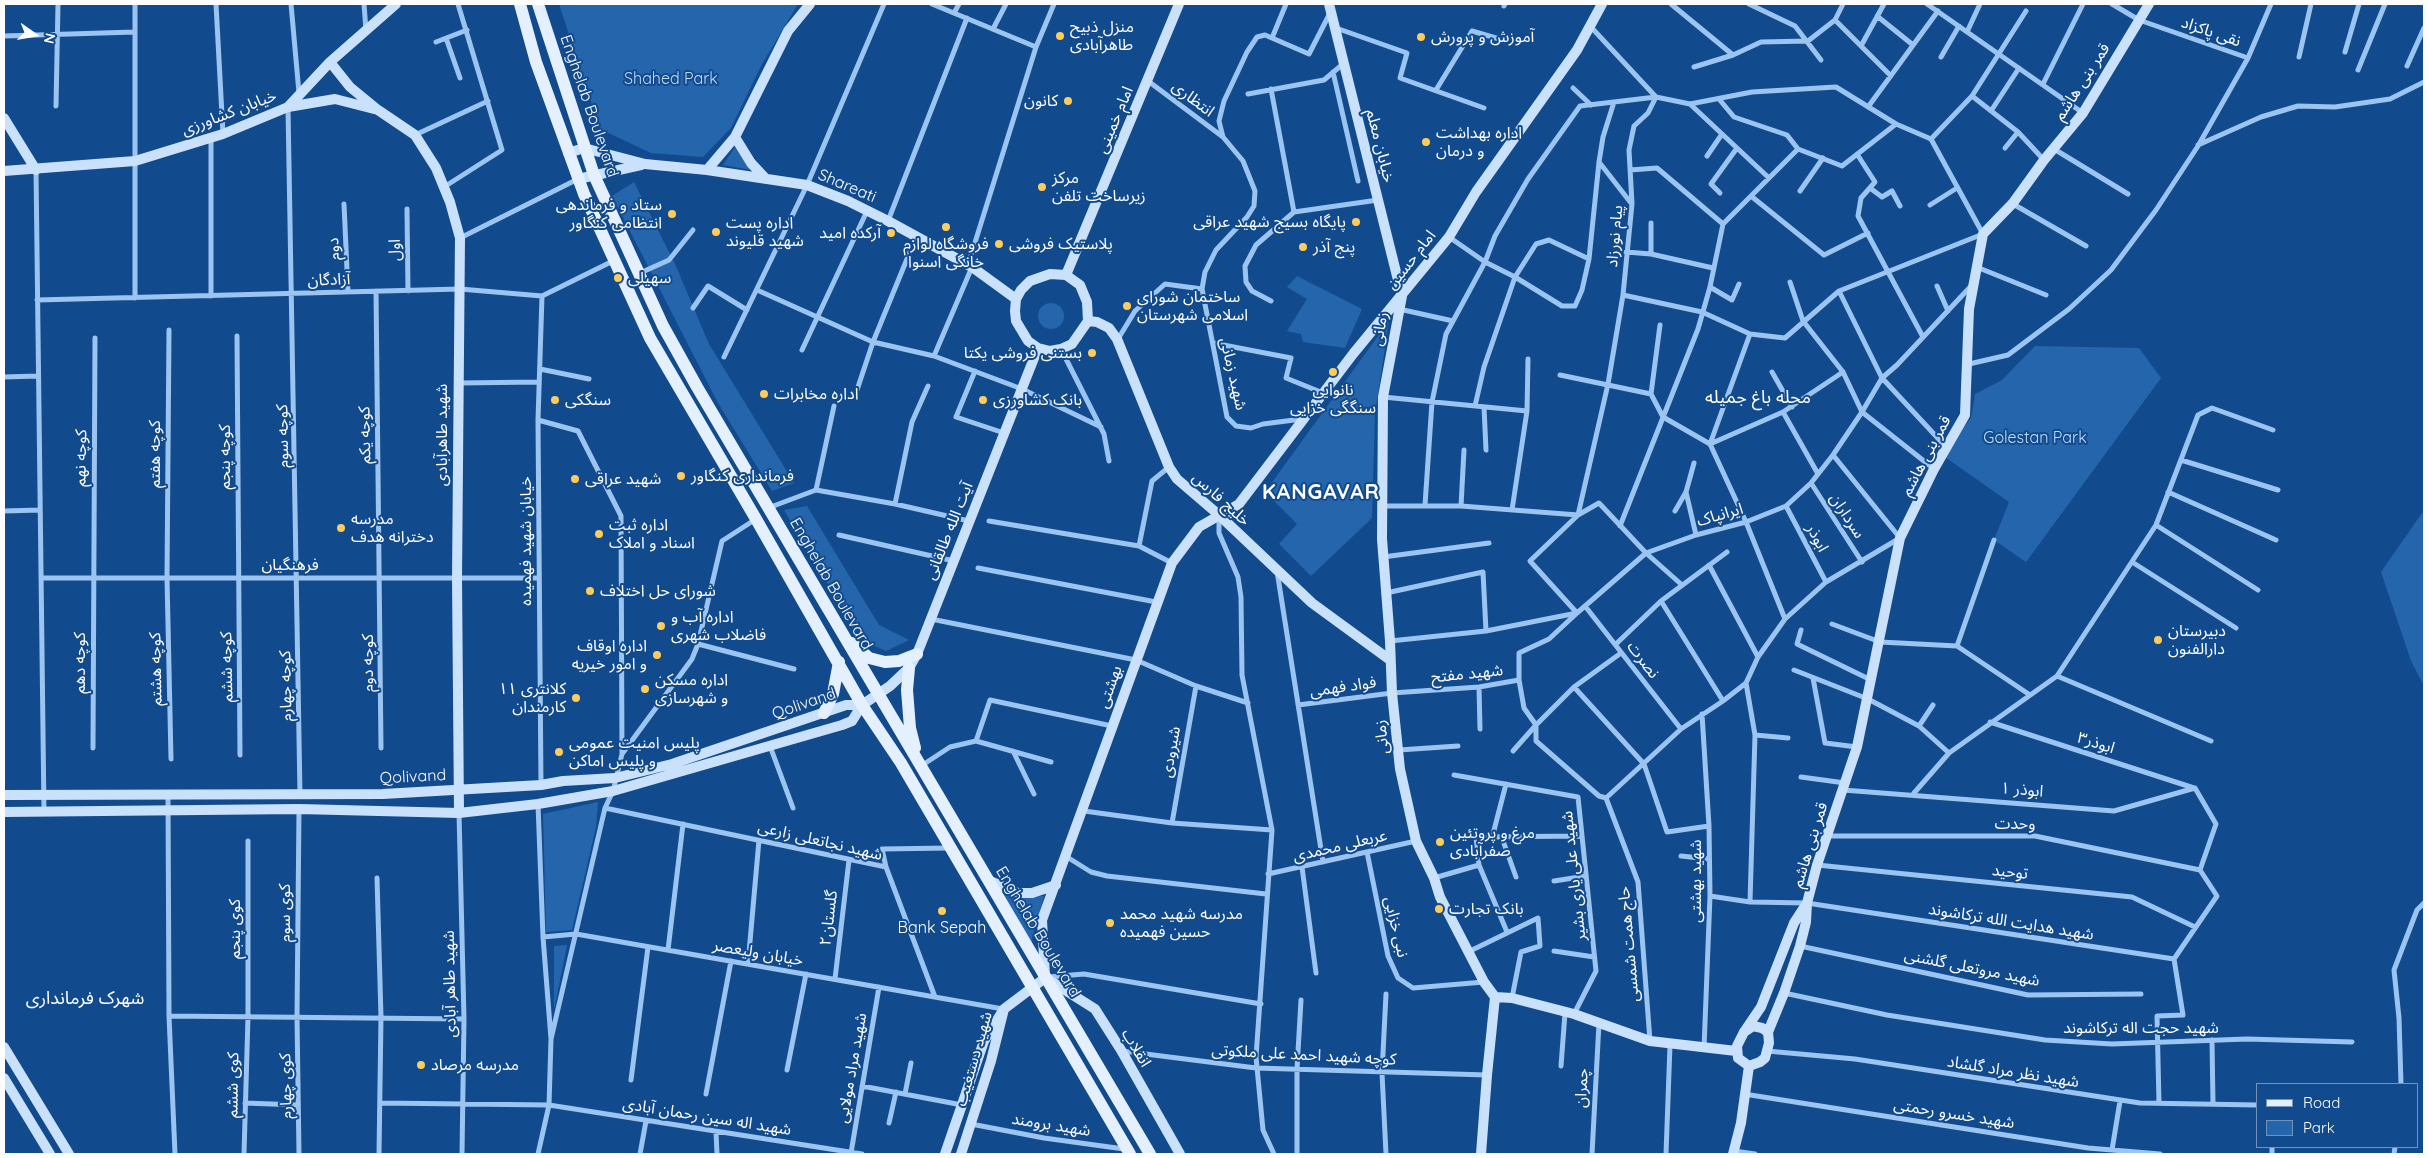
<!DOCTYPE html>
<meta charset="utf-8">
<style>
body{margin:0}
#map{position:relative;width:2428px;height:1158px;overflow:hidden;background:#124b8d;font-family:Quicksand,sans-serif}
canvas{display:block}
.frame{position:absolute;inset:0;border:5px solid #fff;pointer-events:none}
.legend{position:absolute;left:2256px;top:1083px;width:162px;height:65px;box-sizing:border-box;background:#124b8d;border:1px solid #7193bb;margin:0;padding:6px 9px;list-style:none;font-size:15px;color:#fff}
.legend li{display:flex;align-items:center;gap:10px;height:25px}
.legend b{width:25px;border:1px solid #7193bb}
.north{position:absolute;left:10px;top:10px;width:50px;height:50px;-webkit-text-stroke:4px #124b8d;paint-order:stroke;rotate:103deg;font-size:14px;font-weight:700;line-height:20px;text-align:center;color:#fff}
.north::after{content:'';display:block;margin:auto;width:18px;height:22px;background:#fff;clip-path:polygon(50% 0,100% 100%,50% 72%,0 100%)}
</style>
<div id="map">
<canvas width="2428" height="1158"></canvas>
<div class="frame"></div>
<ul class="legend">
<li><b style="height:6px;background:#e5f0ff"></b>Road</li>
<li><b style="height:14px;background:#2465ac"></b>Park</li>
</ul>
<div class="north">N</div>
</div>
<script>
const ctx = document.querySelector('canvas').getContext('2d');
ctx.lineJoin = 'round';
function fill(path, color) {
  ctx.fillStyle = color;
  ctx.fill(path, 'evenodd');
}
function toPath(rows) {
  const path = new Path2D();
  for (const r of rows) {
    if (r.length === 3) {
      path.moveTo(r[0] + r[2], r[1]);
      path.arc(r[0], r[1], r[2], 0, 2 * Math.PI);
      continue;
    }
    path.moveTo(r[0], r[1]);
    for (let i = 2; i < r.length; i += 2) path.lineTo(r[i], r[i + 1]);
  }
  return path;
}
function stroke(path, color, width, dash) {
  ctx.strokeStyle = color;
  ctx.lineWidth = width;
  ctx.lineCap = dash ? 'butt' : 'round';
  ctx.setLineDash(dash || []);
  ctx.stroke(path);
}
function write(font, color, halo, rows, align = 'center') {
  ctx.font = font + ' Quicksand,"Noto Sans Arabic",sans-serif';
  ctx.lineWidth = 4;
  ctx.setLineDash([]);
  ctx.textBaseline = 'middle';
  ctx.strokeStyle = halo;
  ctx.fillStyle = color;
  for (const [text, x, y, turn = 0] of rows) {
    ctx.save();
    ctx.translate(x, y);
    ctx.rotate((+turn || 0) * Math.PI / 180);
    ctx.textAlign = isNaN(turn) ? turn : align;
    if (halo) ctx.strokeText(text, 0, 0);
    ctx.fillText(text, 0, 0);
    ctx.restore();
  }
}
fill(toPath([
 [559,4,798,4,761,66,731,128,703,157,651,153,600,129],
 [735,147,751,170,723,165],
 [634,182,675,264,709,344,794,483,772,491,718,403,612,196],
 [1297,276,1362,309,1345,348,1303,342,1301,334,1287,331,1307,299,1287,287],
 [1051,316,13],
 [1389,321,1375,414,1372,518,1311,576,1279,544,1297,524,1265,492],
 [2035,346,2139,348,2161,378,2026,562,1994,540,2009,502,1942,455,1971,418,1975,394,2002,380],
 [807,506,879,625,909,640,886,651,870,644,848,618,784,510],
 [2424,510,2424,686,2411,661,2381,572],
 [598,802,596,827,572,930,546,932,543,814],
 [1001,893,1016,898,1044,896,1031,942],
 [567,945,554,1010,554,946]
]), '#2465ac');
stroke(toPath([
 [135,4,135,298],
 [216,4,223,134],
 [291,4,299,93],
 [364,4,366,31],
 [932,4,1036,47],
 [1671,4,1733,55],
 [1749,4,1795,26,1821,60],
 [1927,4,2083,113],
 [2112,4,2139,20,2248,58],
 [1504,6,1505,4],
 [954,13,959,4],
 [1877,16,1913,45],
 [1835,20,1891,76],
 [1336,28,1407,53,1400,78,1484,108],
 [993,29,1006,4],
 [1967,32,1980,4],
 [4,36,135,32],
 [446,38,460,78],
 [1272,38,1286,4],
 [436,42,467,30],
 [1861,46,1884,4],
 [2345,52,2359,4],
 [1941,57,1959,26],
 [2299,57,2311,4],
 [2407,66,2424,28],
 [1694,67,1733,55,1761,42,1808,41,1835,20,1843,4],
 [2358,70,2385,4],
 [1333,72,1358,181],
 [1148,81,1223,137],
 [2043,84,2083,4],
 [1573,88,1591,105],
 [1271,89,1294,212],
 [1436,90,1472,31,1506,41],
 [1248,94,1324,80,1343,64],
 [1972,96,2018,132,2044,160],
 [1719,99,1734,117,1787,135,1798,149],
 [1690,104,1769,178],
 [56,106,58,4],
 [1868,107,1938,11],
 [288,108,300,794],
 [1991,111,2019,68],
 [415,135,488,101],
 [211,138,211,296],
 [1931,139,1972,96,2026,11],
 [2198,145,2261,117,2298,106,2335,107,2390,99,2424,82],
 [2005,148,2018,132],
 [2054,149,2128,194],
 [1857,154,1875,182,1861,198,1858,216,1923,337],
 [1707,156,1722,134],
 [1599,162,1631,203],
 [36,170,44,812],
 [1630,170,1657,168,1723,224],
 [444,187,502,150,458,4],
 [1870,188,1882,197,1892,191,1900,206],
 [1800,191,1823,158],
 [1720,193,1711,184,1737,148],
 [1751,196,1824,255,1868,233],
 [344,204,348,292],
 [2013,204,2086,246],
 [1930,205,1957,188],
 [407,209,408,291],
 [888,221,967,18],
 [1651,223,1651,254],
 [1449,237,1485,262,1515,277,1562,306,1575,306,1582,290,1589,259,1599,162,1603,137,1614,102],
 [460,238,578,179],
 [1626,252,1651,254,1713,268],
 [968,265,1036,47,1054,4],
 [1979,268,2046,295],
 [640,273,669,260,693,230],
 [1790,282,1803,321,1843,372,1862,412,1934,469],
 [1937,286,1948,311],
 [1710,287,1732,300,1739,284],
 [757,290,873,342,934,356,1022,389,1101,427],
 [376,291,381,748],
 [1839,291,1882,378,1946,447],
 [37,300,460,289,542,296,613,261],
 [1271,301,1252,291,1246,282,1245,266,1256,245,1294,212,1378,200],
 [693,308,708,286,747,310],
 [1399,309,1453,321],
 [169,330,167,578,171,759],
 [1750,334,1710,444,1746,522,1785,619],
 [237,336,240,755],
 [1118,339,1135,311,1165,284,1202,289],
 [1213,343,1291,358,1286,378,1323,393],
 [1061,349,1104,434,1109,461],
 [802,350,867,211],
 [934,356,972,267],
 [724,357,807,185,884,4],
 [1969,364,2008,355,2069,309,2111,270,2156,210,2198,146,2248,58,2271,4],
 [540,369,589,379],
 [975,371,956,417,1004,433],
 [1772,372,1792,407],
 [1560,375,1651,394,1663,417,1710,444,1783,412,1843,372],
 [4,377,38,376],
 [459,383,538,382],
 [1651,394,1660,325],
 [855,396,873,342,916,237],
 [1383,397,1527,411],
 [1475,406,1484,367,1515,277,1536,244,1549,240,1589,259],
 [1484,407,1486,450],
 [1783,412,1818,474],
 [1302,419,1263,424,1251,428,1236,426,1227,417,1202,289,1205,272,1216,250,1247,217,1254,206,1255,191,1243,161,1223,137,1219,121,1224,101,1247,52,1257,37,1265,35,1309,54,1330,13],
 [538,420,578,431,621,516,622,754],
 [2181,460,2278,490],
 [1811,483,1862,562],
 [816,490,834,406],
 [1686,492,1696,535],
 [2168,492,2276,540],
 [895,504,912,422,928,386],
 [1425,505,1432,402,1446,334,1485,262,1495,236,1528,179,1580,106,1656,97,1690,104,1752,92,1836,87,1896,124,1931,139,1983,234,1839,291,1785,338,1750,334,1702,312,1623,295],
 [1382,506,1461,506,1578,515,1599,503,1646,553,1682,585],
 [1461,506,1464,450],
 [1786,506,1826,582],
 [768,508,816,490,895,504,969,521],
 [1512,510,1527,411,1528,359],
 [4,511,40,510],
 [1675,511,1686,492,1694,463],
 [1219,516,1219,533,1238,577,1241,597,1242,675,1272,830,1256,1057,1263,1130,1274,1154],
 [989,521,1139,546,1172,563],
 [2156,525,2258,590],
 [1620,526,1698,329,1710,287,1723,224,1798,149,1842,166,1896,124],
 [839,535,954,561],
 [1139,546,1152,481,1169,467],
 [1383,557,1489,543],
 [2132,562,2236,628],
 [1709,565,1758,657],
 [978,568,1156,602],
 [1277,571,1323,862],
 [41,578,539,578],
 [1386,593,1483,572,1486,631],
 [1661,601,1723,701],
 [1585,606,1681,729],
 [931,619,1136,660,1196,686,1248,703],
 [1832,624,1880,642,1957,646,2030,695],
 [1801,630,1797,644,1871,680],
 [1390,641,1486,631,1577,613,1646,553,1696,535,1746,522,1786,506,1811,483,1833,455,1862,412,1882,378,1897,365,1972,285],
 [698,644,794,669],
 [1616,644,1661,601,1727,552],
 [1957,646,1994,540],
 [1794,670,1868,699,1919,726,1949,753],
 [2057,676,2211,741],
 [1813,678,1825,743,1857,747],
 [1519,680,1519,653,1549,639,1577,613,1530,561,1578,515,1608,384,1623,295,1632,204,1629,150,1634,126,1648,113,1656,97,1590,26],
 [1746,683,1755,735,1750,902,1807,903,2174,959],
 [1479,687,1480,729],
 [1574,687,1644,764,1667,832,1709,826],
 [1298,705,1392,693,1479,687,1519,680,1524,708,1536,725,1513,751],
 [1702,714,1709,826,1710,896,1704,1048],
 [1990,722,2194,788],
 [1919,726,1933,705],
 [1755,735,1788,738],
 [976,741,990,700,1112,726],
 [770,746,793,808],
 [93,748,95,338],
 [1399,750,1458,746],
 [1013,751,1034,794],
 [921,766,950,747,976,741,1051,762],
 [1454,775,1578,797,1596,971,1574,1014],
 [1801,777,1845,783],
 [541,785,538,420,542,296],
 [1843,790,2114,811,2195,788],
 [1914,793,1949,753,2057,676,2156,525,2198,415,2212,408,2273,430],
 [168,795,169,1016,175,1154],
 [1606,798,1599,796,1536,741,1536,725,1574,687,1621,653],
 [538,804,543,937,551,1039,549,1105,538,1154],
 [605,808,886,867],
 [299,809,297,1017,299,1154],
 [1084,811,1172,823,1272,830],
 [459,813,464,1019,462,1154],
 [1172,823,1196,686],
 [1827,836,2035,836,2200,870],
 [1492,838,1506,784],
 [1502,838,1516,877],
 [1367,852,1388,956,1398,978,1413,988,1484,982],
 [1681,856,1709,859],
 [1067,857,1091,872,1107,876,1266,894],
 [1479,865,1507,932],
 [1817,865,2132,897,2195,927],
 [1302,867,1316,973],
 [1268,874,1416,841],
 [377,878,381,1017,379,1154],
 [1434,878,1479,865,1476,837,1582,836],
 [1554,881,1586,876],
 [1710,896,1750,902],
 [543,937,576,934,1003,1009],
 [1800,946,2028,995,2141,994],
 [668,950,683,824],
 [1470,951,1538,918,1540,946,1521,952,1512,998],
 [1554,951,1594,957],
 [2174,959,2217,896,2200,870,2216,824,2195,788],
 [748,964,759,840],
 [1048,977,1084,974,1261,1004],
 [835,979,849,860],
 [1784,993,1887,1015,2045,1040,2112,1044,2247,1039,2352,1042],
 [1386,994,1382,1073,1386,1154],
 [935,997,886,867,882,849,950,848],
 [169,1016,464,1019],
 [551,1039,605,808,613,791,622,754,692,659,698,644,722,541,756,519],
 [2212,1040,2213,1104],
 [1650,1041,1638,882,1606,798,1681,729,1723,701,1746,683,1758,657,1785,619,1826,582,1900,538,1833,455],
 [1122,1051,1256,1068,1487,1075],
 [1767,1051,1855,1059,2140,1103,2257,1105],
 [1561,1066,1565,1013],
 [787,1070,806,974],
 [631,1080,648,947],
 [2401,1084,2399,1018,2394,970,2417,910,2424,903],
 [862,1086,962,1105],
 [706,1094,731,961],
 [905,1094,911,1063],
 [1744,1094,2088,1148,2160,1154],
 [245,1103,298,1105],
 [380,1103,549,1105,862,1154],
 [2159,1103,2157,1016,2183,1015,2174,959],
 [889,1123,896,1092],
 [971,1124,1044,1138,1124,1149],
 [716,1132,717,1154],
 [2112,1150,2120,1101],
 [1734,1151,1755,1154],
 [1297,1152,1297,1069,1301,1000],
 [851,1153,879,987],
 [244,1154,248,1017,248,841],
 [640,1154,646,1121],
 [1592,1154,1599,1023],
 [1666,1154,1670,1045],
 [2272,1154,2272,1147],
 [2394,1154,2395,1147]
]), '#9bc4f1', 5);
stroke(toPath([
 [1329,4,1402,296,1383,397,1382,539,1390,641,1392,693,1400,769,1416,841,1434,878,1440,897,1484,982,1495,997,1487,1075,1481,1154],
 [288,107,335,99,378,110,350,87,330,62],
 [378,110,415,135,436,168,450,202,460,238,457,578,459,813],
 [4,118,36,170],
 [735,137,751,163,765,178],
 [568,153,584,148,645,164,707,170,807,185,848,201,888,221,972,267,1016,299],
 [707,170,735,137,788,31,810,4],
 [4,171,135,161,223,134,288,107,330,62,396,4],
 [578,179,641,165],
 [1050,274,1066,275,1080,285,1087,302,1088,321,1072,344,1061,349,1050,351,1038,348,1028,341,1016,321,1015,311,1016,299,1021,290,1030,281,1050,274],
 [1066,275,1179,4],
 [1088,321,1097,322,1109,328,1117,339,1169,467,1177,479,1219,515,1312,603,1390,660],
 [862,705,890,686,909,668,917,654,1038,348],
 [4,795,383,794,541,785,563,781,615,778,672,764,846,705,862,705],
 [4,812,299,809,459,813,538,804,613,791,842,725,852,721,862,705],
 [988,880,1018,893,1032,893,1056,885],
 [1807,903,1817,865,1857,747,1900,538,1934,469,1965,415,1969,309,1983,234,2013,203,2044,160,2083,113,2149,4],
 [1045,976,1042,920,1172,563,1199,527,1239,504,1353,354,1449,237,1476,192,1577,50,1602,4],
 [1046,978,1095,1009,1121,1050,1180,1154],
 [1495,997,1512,998,1574,1014,1650,1041,1736,1051],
 [1004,1009,1045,978],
 [1744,1032,1753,1026,1762,1028,1768,1032,1769,1043,1765,1058,1760,1062,1749,1066,1738,1058,1737,1046,1744,1032,1761,1007,1794,923,1807,903,1806,922,1800,946,1784,993,1768,1032],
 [4,1047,69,1154],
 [4,1078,50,1154],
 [945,1154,984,1041,1004,1009,991,1061,961,1154],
 [1733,1154,1741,1123,1749,1066]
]), '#cae1fc', 10);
stroke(toPath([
 [520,4,536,62,584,194,650,338,756,519,862,705,901,763,1130,1154],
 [538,4,594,175,663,326,697,387,1150,1154],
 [852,643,869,658,885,662,899,661,917,654],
 [909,668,907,690,910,728,915,748],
 [824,713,833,694,839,662]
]), '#e5f0ff', 12);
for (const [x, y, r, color] of [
 [1060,36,5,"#ffcb5b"],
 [1421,37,5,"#ffcb5b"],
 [1068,101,5,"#ffcb5b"],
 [1426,142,5,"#ffcb5b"],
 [1042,187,5,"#ffcb5b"],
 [672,214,5,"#ffcb5b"],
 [1356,222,5,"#ffcb5b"],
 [946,227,5,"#ffcb5b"],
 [716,232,5,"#ffcb5b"],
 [891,233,5,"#ffcb5b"],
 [999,244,5,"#ffcb5b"],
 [1303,247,5,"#ffcb5b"],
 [618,278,5,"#ffcb5b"],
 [1127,306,5,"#ffcb5b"],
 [1092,353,5,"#ffcb5b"],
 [1333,372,5,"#ffcb5b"],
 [764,394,5,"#ffcb5b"],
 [555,400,5,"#ffcb5b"],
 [983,400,5,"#ffcb5b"],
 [681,476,5,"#ffcb5b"],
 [575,479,5,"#ffcb5b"],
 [341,528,5,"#ffcb5b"],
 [599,534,5,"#ffcb5b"],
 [590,591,5,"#ffcb5b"],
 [661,626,5,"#ffcb5b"],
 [2158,640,5,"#ffcb5b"],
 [657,655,5,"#ffcb5b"],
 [645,689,5,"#ffcb5b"],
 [576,698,5,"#ffcb5b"],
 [559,752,5,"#ffcb5b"],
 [1440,842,5,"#ffcb5b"],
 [1439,909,5,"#ffcb5b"],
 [942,911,5,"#ffcb5b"],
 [1110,923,5,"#ffcb5b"],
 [421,1065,5,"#ffcb5b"]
]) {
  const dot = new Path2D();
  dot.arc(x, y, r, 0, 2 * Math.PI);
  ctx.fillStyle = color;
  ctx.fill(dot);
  stroke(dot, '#124b8d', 2);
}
write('16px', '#fff', '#124b8d', [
 ["منزل ذبیح",1070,27],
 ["طاهرآبادی",1070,45],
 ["آموزش و پرورش",1431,37],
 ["کانون",1058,101,"right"],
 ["اداره بهداشت",1436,133],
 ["و درمان",1436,151],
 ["مرکز",1052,178],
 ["زیرساخت تلفن",1052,196],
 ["ستاد و فرماندهی",662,205,"right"],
 ["انتظامی کنگاور",662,223,"right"],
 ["پایگاه بسیج شهید عراقی",1346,222,"right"],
 ["اداره پست",726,223],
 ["شهید قلیوند",726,241],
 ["آرکده امید",881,233,"right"],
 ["فروشگاه لوازم",946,244,"center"],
 ["خانگی اسنوا",946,262,"center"],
 ["پلاستیک فروشی",1009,244],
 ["پنج آذر",1313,247],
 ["سهیلی",628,278],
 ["ساختمان شورای",1137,297],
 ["اسلامی شهرستان",1137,315],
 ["بستنی فروشی یکتا",1082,353,"right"],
 ["نانوایی",1333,390,"center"],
 ["سنگگی خزایی",1333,408,"center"],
 ["اداره مخابرات",774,394],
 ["سنگکی",565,400],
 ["بانک کشاورزی",993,400],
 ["فرمانداری کنگاور",691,476],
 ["شهید عراقی",585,479],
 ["مدرسه",351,519],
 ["دخترانه هدف",351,537],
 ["اداره ثبت",609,525],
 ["اسناد و املاک",609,543],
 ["شورای حل اختلاف",600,591],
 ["اداره آب و",671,617],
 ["فاضلاب شهری",671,635],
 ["دبیرستان",2168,631],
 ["دارالفنون",2168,649],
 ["اداره اوقاف",647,646,"right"],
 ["و امور خیریه",647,664,"right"],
 ["اداره مسکن",655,680],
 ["و شهرسازی",655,698],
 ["کلانتری ۱۱",566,689,"right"],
 ["کارمندان",566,707,"right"],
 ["پلیس امنیت عمومی",569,743],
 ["و پلیس اماکن",569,761],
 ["مرغ و پروتئین",1450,833],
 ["صفرآبادی",1450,851],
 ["بانک تجارت",1449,909],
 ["مدرسه شهید محمد",1120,914],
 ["حسین فهمیده",1120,932],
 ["Bank Sepah",942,928,"center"],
 ["مدرسه مرصاد",431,1065]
], 'left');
write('16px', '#fff', '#124b8d', [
 ["نقی پاکزاد",2211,32,19],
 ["قمر بنی هاشم",2082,82,-57],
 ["انتظاری",1193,99,37],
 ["Enghelab Boulevard",589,106,71],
 ["خیابان کشاورزی",229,113,-21],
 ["امام خمینی",1115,120,-67],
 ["خیابان معلم",1380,146,76],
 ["Shareati",847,186,23],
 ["پیام نورزاد",1615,236,-85],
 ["دوم",334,249,-93],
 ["اول",395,250,-91],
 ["امام حسین",1411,260,-52],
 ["آزادگان",329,280,-2],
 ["زمانی",1380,329,-80],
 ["شهید زمانی",1233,374,77],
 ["کوچه یکم",365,435,-91],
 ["شهید طاهرآبادی",442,435,-90],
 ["کوچه سوم",283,436,-91],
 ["کوچه هفتم",155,454,-90],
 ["قمر بنی هاشم",1926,456,-62],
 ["کوچه پنجم",225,457,-90],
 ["کوچه نهم",81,458,-89],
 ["خلیج فارس",1221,499,42],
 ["ایرانپاک",1720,515,-16],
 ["سرداران",1847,516,57],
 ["آیت الله طالقانی",949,531,-68],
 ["ابوذر",1817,538,62],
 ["خیابان شهید فهمیده",526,541,-90],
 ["فرهنگیان",290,565],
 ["Enghelab Boulevard",831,584,60],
 ["نصرت",1643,660,53],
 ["کوچه دهم",80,663,-90],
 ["کوچه دوم",368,663,-90],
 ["کوچه ششم",227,667,-91],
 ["کوچه هشتم",156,669,-91],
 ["شهید مفتح",1467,674,-6],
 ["کوچه چهارم",286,686,-91],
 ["بهشتی",1110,687,-70],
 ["فواد فهمی",1343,687,-8],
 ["Qolivand",804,704,-19],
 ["زمانی",1382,737,-96],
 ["ابوذر۳",2096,743,18],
 ["شیرودی",1171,752,-80],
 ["Qolivand",413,777,-3],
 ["ابوذر ۱",2022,790,5],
 ["وحدت",2015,824,1],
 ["شهید نجاتعلی زارعی",820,841,13],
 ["قمر بنی هاشم",1810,845,-73],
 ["عربعلی محمدی",1340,846,-13],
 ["توحید",2010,872,6],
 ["شهید علی یاری بشیر",1574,876,-96],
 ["شهید بهشتی",1696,881,-90],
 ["کوی سوم",285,913,-90],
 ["گلستان۲",829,918,-83],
 ["شهید هدایت الله ترکاشوند",2011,922,9],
 ["نبی خزایی",1396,927,77],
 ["کوی پنجم",235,929,-90],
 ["Enghelab Boulevard",1038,932,59],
 ["حاج همت شمسی",1629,944,-95],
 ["خیابان ولیعصر",758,953,10],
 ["شهید مروتعلی گلشنی",1972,968,11],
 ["شهید طاهر آبادی",450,984,-91],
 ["شهید حجت اله ترکاشوند",2141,1028],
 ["انقلاب",1136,1048,59],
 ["کوچه شهید احمد علی ملکوتی",1304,1055,3],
 ["شهید دستغیب",974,1059,-74],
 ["شهید مراد مولایی",852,1068,-80],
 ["شهید نظر مراد گلشاد",2013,1072,9],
 ["کوی ششم",233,1085,-89],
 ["کوی چهارم",286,1086,-91],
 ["چمران",1582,1088,-87],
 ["شهید خسرو رحمتی",1954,1114,9],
 ["شهید اله سین رحمان آبادی",707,1117,9],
 ["شهید برومند",1051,1125,9]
]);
write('16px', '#c2defc', '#124b8d', [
 ["Shahed Park",671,79],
 ["Golestan Park",2035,438]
]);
write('18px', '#fff', '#124b8d', [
 ["محله باغ‌ جمیله",1758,398],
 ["شهرک فرمانداری",85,999]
]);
ctx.letterSpacing = '1px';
write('bold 21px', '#fff', '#124b8d', [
 ["KANGAVAR",1321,493]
]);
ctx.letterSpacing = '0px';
</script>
